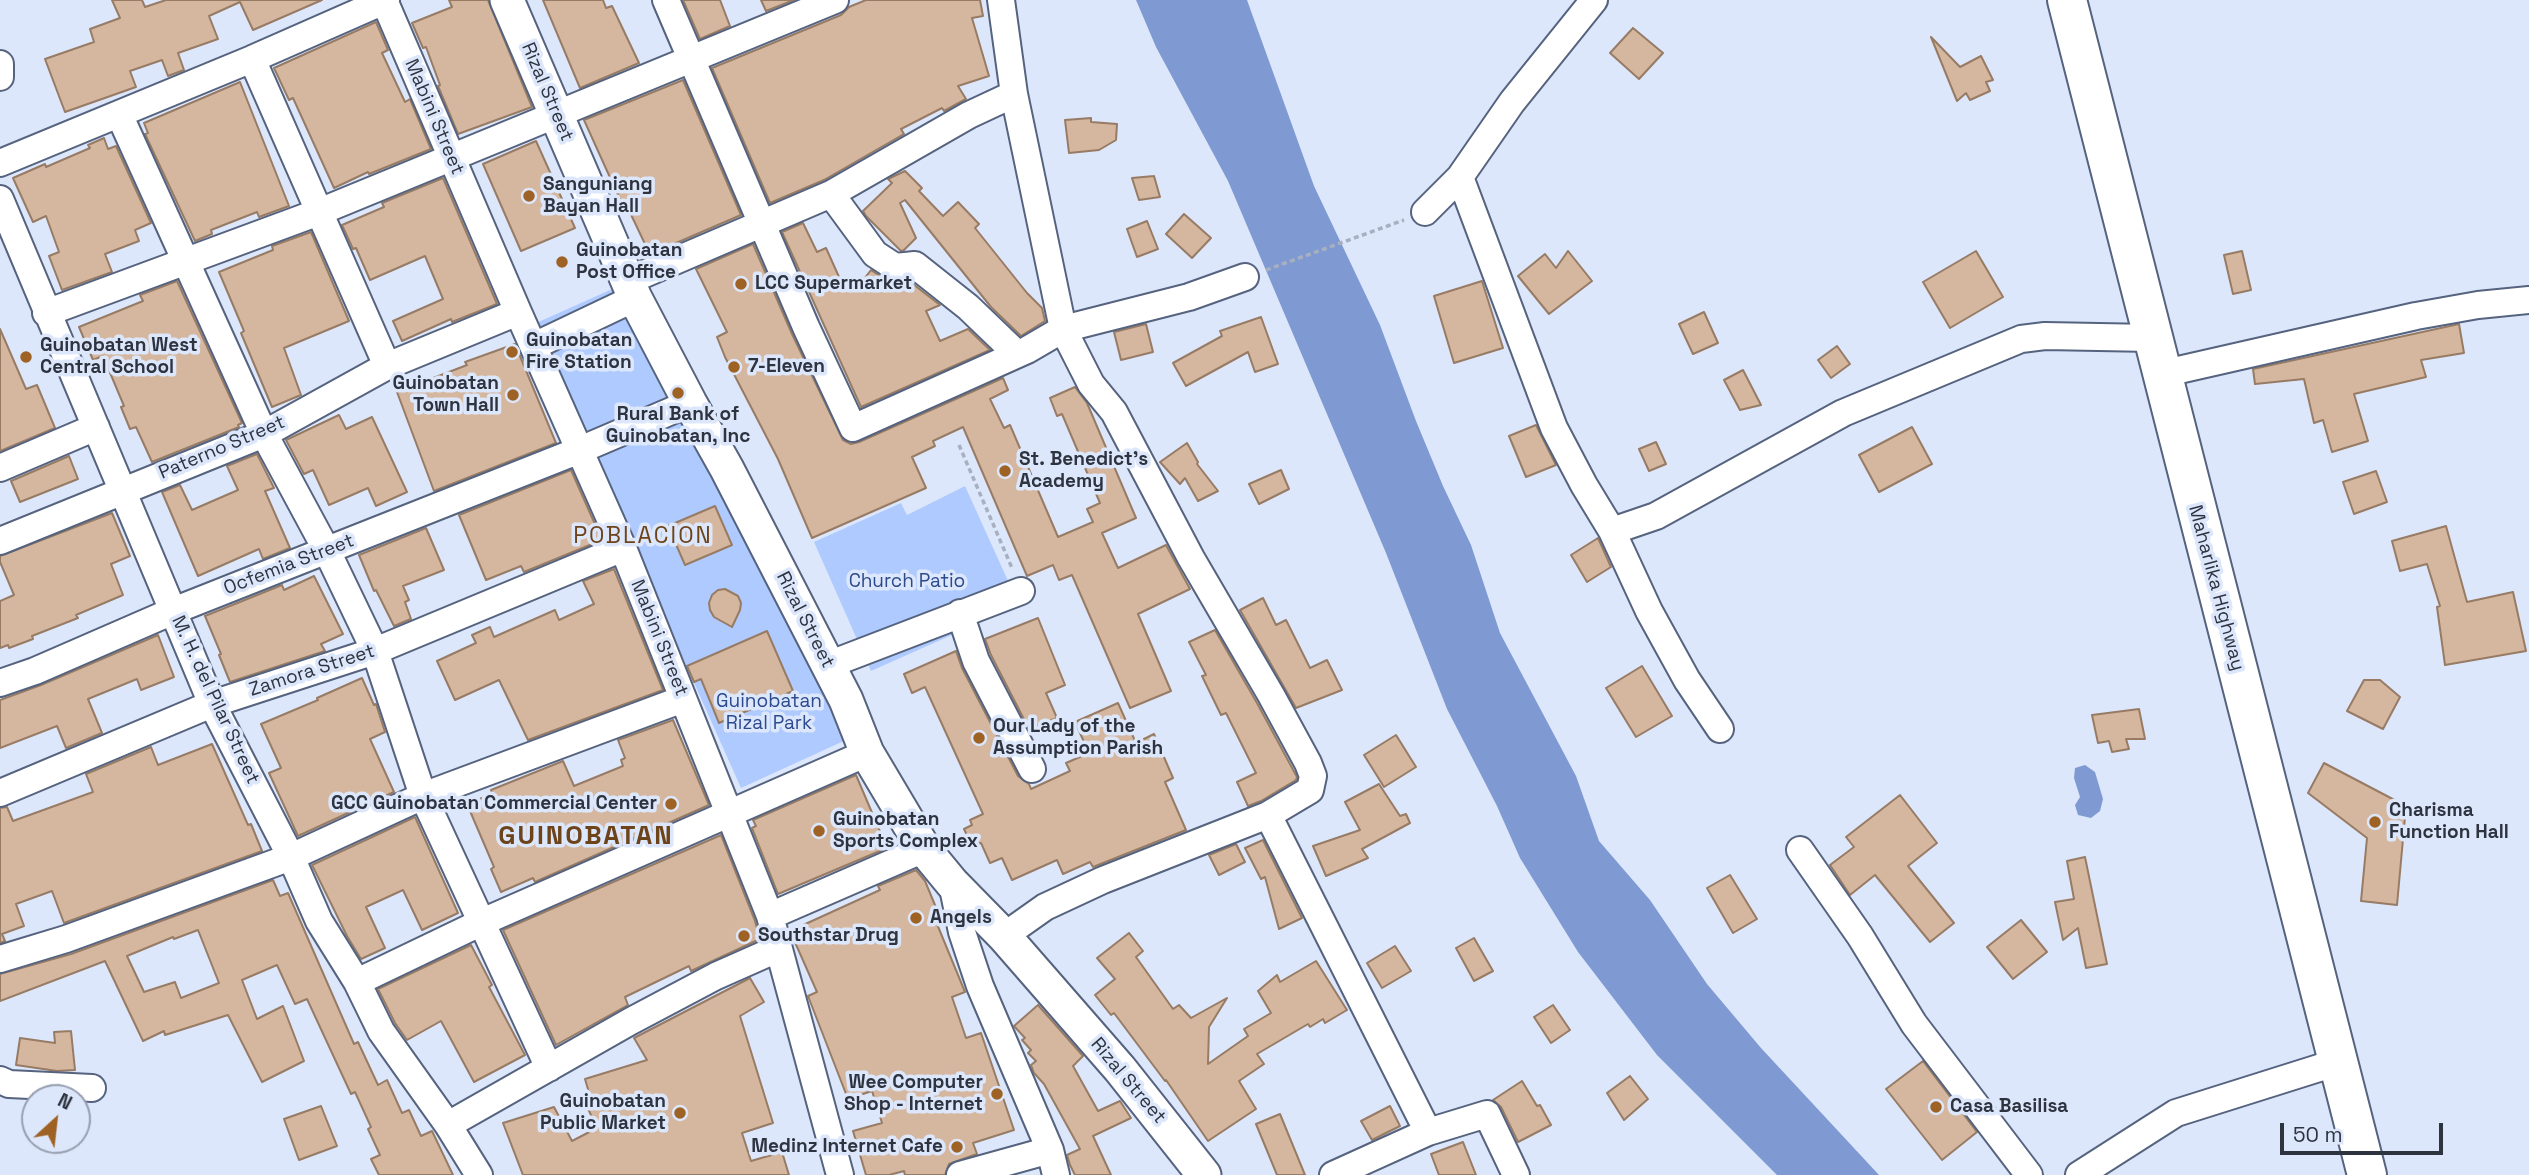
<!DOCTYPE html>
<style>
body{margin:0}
#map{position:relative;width:2529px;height:1175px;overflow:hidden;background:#dde7fb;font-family:"Space Grotesk",sans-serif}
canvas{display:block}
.north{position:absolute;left:21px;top:1084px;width:70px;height:70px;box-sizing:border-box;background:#dde7fb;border:2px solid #979fb0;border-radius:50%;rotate:27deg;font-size:19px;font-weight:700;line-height:28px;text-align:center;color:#2d333f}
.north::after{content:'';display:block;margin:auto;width:24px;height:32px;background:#9e6225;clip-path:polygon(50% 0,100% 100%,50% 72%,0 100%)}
.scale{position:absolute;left:2280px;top:1123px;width:163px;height:32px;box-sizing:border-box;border:4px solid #2d333f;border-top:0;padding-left:9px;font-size:21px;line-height:24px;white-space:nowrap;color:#2d333f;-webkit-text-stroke:5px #dde7fb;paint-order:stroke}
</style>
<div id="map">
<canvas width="2529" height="1175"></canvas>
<div class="north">N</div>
<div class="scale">50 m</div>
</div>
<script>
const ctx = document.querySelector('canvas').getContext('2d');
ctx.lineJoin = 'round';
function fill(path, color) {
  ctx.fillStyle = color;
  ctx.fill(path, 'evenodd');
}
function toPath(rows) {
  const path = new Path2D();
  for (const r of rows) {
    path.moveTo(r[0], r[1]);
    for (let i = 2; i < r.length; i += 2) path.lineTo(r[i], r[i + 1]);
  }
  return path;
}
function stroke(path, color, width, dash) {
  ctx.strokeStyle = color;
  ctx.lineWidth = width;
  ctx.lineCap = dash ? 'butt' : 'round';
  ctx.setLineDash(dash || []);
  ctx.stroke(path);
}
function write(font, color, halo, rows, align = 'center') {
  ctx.font = font + ' "Space Grotesk",sans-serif';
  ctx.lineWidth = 7;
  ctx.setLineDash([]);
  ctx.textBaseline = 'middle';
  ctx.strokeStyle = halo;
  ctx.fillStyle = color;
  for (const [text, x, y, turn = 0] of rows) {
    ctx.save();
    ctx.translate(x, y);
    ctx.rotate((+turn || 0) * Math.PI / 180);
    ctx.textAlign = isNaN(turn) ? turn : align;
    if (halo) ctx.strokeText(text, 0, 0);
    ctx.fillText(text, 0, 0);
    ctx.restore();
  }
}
fill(toPath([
 [619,286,846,740,741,788,534,324],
 [965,486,1019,605,871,671,814,542,901,503,907,515]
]), '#afcaff');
fill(toPath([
 [1136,0,1247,0,1314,186,1380,325,1416,421,1443,486,1471,545,1500,633,1576,776,1599,841,1650,900,1707,984,1761,1048,1879,1175,1777,1175,1657,1055,1578,952,1520,858,1497,806,1447,709,1386,553,1228,181,1156,47],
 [2085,765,2095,772,2103,799,2100,811,2091,818,2078,815,2075,805,2080,797,2074,778,2075,768]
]), '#7f9ad2');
const building = toPath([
 [112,0,142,0,145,7,166,0,322,0,253,30,240,2,209,16,218,39,178,53,184,70,168,76,162,60,130,71,136,87,65,112,45,59,94,42,90,29,120,18,112,0],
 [449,0,488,0,532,107,458,134,438,86,440,85,426,47,423,48,412,23,452,7,449,0],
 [543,0,603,0,606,8,612,6,639,63,580,88,543,0],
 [683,0,720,0,730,26,700,39,683,0],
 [761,0,794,0,766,11,761,0],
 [866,0,980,0,983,16,972,18,989,76,958,86,966,99,944,111,942,108,901,129,904,134,824,180,770,203,712,68,841,15,849,7,866,0],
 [376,22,388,50,382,53,405,102,410,99,431,149,369,174,368,172,334,188,293,98,289,100,274,68,376,22],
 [1633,28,1663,53,1639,79,1610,53,1633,28],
 [1931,37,1960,67,1981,56,1993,80,1986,82,1990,91,1970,100,1966,93,1957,101,1931,37],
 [683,80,741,215,646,256,641,246,645,244,625,202,622,204,584,120,683,80],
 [240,82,289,206,259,217,257,212,211,230,212,234,195,241,145,134,148,133,144,123,240,82],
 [1091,118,1091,122,1117,124,1116,140,1099,150,1069,153,1065,120,1091,118],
 [104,138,108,149,116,146,151,223,135,230,139,241,105,254,112,272,62,290,49,256,59,252,46,216,33,222,13,178,45,164,46,167,90,148,88,145,104,138],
 [536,141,575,228,521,251,483,164,536,141],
 [905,171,922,188,919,191,943,216,958,202,979,224,975,228,1027,293,1042,308,1045,321,1021,336,991,307,905,200,900,203,916,238,904,250,901,251,866,216,863,211,892,183,888,179,905,171],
 [1154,176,1160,197,1139,200,1132,178,1154,176],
 [443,178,497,304,452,322,451,319,402,341,393,321,443,299,425,256,370,280,356,248,353,249,342,225,384,207,382,203,443,178],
 [1184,214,1211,238,1192,258,1166,234,1184,214],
 [1147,221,1158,249,1137,257,1127,229,1147,221],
 [803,223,817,252,826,248,844,288,864,279,871,270,887,281,909,281,940,305,926,311,940,341,968,329,990,350,861,407,782,232,803,223],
 [311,232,349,321,284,348,301,395,272,407,241,333,244,331,219,272,273,250,272,246,311,232],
 [753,244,792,334,843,440,851,444,859,442,1003,378,1008,390,990,399,1004,428,1010,425,1058,537,1093,522,1087,509,1100,503,1062,414,1057,416,1050,398,1075,387,1087,403,1136,518,1102,533,1118,568,1166,545,1190,589,1138,614,1171,691,1130,708,1072,575,1059,580,1053,565,1027,576,963,427,933,441,935,446,912,457,926,488,812,538,778,459,725,357,717,337,727,332,696,269,753,244],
 [1568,251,1592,281,1549,314,1518,276,1545,254,1556,268,1568,251],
 [1976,251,2003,297,1950,328,1923,282,1976,251],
 [2242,251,2251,290,2233,294,2224,255,2242,251],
 [177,281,242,423,238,425,239,427,152,462,136,427,130,429,121,407,124,406,103,356,93,360,79,327,143,301,140,295,177,281],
 [1482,281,1503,348,1454,363,1434,296,1482,281],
 [1704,312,1718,343,1693,354,1679,324,1704,312],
 [1261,317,1278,364,1255,372,1248,352,1186,386,1173,363,1222,336,1220,331,1261,317],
 [1146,324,1153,352,1121,360,1114,332,1146,324],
 [2459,324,2464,353,2421,360,2426,377,2354,394,2368,441,2332,452,2323,420,2314,423,2304,379,2255,384,2253,369,2459,324],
 [0,329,26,389,37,385,55,428,0,451,0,329],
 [515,344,556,443,434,491,397,392,467,365,465,362,515,344],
 [1837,346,1850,364,1831,378,1818,360,1837,346],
 [1743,370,1761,405,1740,410,1724,380,1743,370],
 [339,415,346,429,372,417,407,492,376,506,368,488,329,505,313,470,304,474,286,440,339,415],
 [1536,425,1556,465,1526,477,1509,436,1536,425],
 [1912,427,1932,464,1879,492,1859,455,1912,427],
 [1656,442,1666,464,1649,471,1639,449,1656,442],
 [1187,443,1198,462,1197,464,1218,491,1198,501,1185,478,1180,484,1160,462,1187,443],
 [257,454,274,488,265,491,290,548,263,559,259,549,198,576,162,492,180,485,192,510,238,490,227,466,257,454],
 [69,456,78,479,20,502,11,481,69,456],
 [571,470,602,540,524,572,521,566,486,580,459,515,571,470],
 [1281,470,1289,489,1259,504,1249,484,1281,470],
 [2376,471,2387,502,2354,514,2343,482,2376,471],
 [715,506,732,545,685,565,668,526,715,506],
 [112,513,130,556,111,564,123,595,76,615,78,618,32,636,33,639,9,648,8,645,0,648,0,601,14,595,0,562,0,556,112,513],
 [2446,526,2467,602,2513,592,2526,651,2445,665,2437,607,2440,606,2427,564,2400,571,2392,541,2446,526],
 [426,528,444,570,403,586,409,600,405,602,411,619,394,626,376,590,374,591,359,555,426,528],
 [1598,538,1611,567,1587,582,1571,555,1598,538],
 [614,569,663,690,528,740,499,680,455,700,437,661,476,643,472,635,490,627,494,637,555,610,559,620,594,604,583,581,614,569],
 [314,576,343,634,321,644,325,651,230,682,219,655,221,654,205,616,282,585,284,590,314,576],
 [725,589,738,596,741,603,740,610,732,627,714,617,710,610,709,603,712,595,718,590,725,589],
 [1263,598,1276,625,1286,620,1310,668,1327,660,1342,690,1296,708,1240,610,1263,598],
 [1038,618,1065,685,1046,693,1057,718,1029,729,991,655,985,639,1038,618],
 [1215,630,1257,703,1297,777,1296,780,1261,801,1248,806,1237,782,1256,773,1226,713,1221,715,1202,676,1206,675,1189,642,1215,630],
 [767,631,793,691,719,723,701,679,694,682,687,666,767,631],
 [158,635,174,677,141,690,137,679,88,699,102,733,66,748,57,726,0,748,0,700,41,685,158,635],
 [956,651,962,668,1018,776,1029,784,1031,789,1070,771,1066,763,1089,753,1075,722,1118,703,1136,743,1154,734,1173,778,1165,782,1186,830,1093,867,1090,862,1063,874,1057,860,1012,880,1002,858,990,863,981,843,972,846,964,829,972,825,970,820,983,814,925,687,912,693,904,674,956,651],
 [1642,666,1672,716,1636,737,1606,688,1642,666],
 [362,678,374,705,376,704,385,732,370,739,394,792,298,836,269,773,281,768,261,724,318,700,317,698,362,678],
 [2364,680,2380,680,2400,697,2383,729,2347,711,2364,680],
 [2139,709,2145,739,2126,739,2129,749,2112,752,2109,741,2098,743,2092,715,2139,709],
 [673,720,709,805,535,882,533,878,501,892,491,869,494,867,467,804,492,794,491,790,563,761,574,786,623,766,621,760,625,758,618,740,673,720],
 [1396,735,1416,767,1384,787,1364,755,1396,735],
 [212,744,248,825,251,824,262,851,64,923,52,891,16,904,24,926,2,934,5,941,0,943,0,808,7,807,13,821,93,792,86,774,151,747,158,765,212,744],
 [2324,763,2406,806,2397,905,2361,901,2367,838,2308,793,2324,763],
 [856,775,887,848,778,894,752,828,756,826,753,820,856,775],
 [1379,784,1400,816,1406,814,1410,823,1362,849,1368,858,1326,876,1313,846,1360,830,1345,802,1379,784],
 [1900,795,1937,843,1908,866,1954,923,1930,942,1875,875,1850,895,1830,865,1854,847,1846,837,1900,795],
 [415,817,458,913,422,930,403,890,366,907,385,948,361,959,347,936,312,865,415,817],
 [721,835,755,921,760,939,691,971,689,966,625,997,628,1005,556,1045,503,930,721,835],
 [1263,840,1302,918,1279,929,1265,877,1261,879,1245,848,1263,840],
 [1236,844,1245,862,1219,875,1209,855,1236,844],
 [2085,857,2107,964,2086,968,2078,928,2063,940,2055,902,2074,899,2067,861,2085,857],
 [916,870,925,881,942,922,937,924,965,992,952,997,966,1038,981,1033,1014,1130,973,1143,977,1154,949,1164,945,1175,905,1175,904,1171,889,1175,866,1175,853,1131,882,1123,872,1091,848,1099,808,996,817,992,790,931,880,890,878,886,916,870],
 [1730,875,1757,919,1733,933,1707,888,1730,875],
 [273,880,280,896,288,893,354,1044,358,1042,378,1085,387,1080,402,1113,409,1110,421,1136,432,1131,453,1175,379,1175,371,1159,380,1155,368,1129,371,1127,355,1092,351,1094,307,999,295,1004,277,965,242,980,257,1019,283,1006,304,1061,262,1082,228,1015,165,1035,164,1031,143,1041,105,961,0,1001,0,974,71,954,273,880],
 [198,930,219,983,181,998,175,982,144,992,127,956,173,937,174,939,198,930],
 [2021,920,2047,952,2013,979,1987,947,2021,920],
 [1129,933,1143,951,1136,957,1173,1009,1179,1005,1191,1018,1227,998,1209,1027,1208,1064,1248,1036,1244,1029,1271,1013,1258,991,1277,975,1280,982,1316,961,1347,1010,1325,1023,1323,1019,1310,1027,1308,1024,1257,1054,1264,1064,1239,1081,1256,1109,1208,1141,1166,1080,1165,1081,1114,1013,1111,1015,1095,995,1115,979,1097,958,1129,933],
 [1474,938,1493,971,1474,981,1456,948,1474,938],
 [471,945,492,985,489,987,525,1055,474,1082,441,1021,407,1040,395,1023,378,989,471,945],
 [1395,946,1411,971,1382,988,1367,963,1395,946],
 [750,978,764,1002,740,1016,773,1123,742,1133,751,1161,782,1152,789,1175,523,1175,503,1123,554,1107,572,1141,597,1128,583,1098,590,1096,585,1079,647,1060,634,1038,750,978],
 [1038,1005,1083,1056,1073,1066,1098,1111,1120,1101,1131,1118,1093,1136,1111,1175,1075,1175,1070,1165,1067,1155,1080,1149,1044,1084,1034,1073,1031,1065,1036,1061,1028,1053,1031,1050,1022,1040,1025,1038,1014,1026,1038,1005],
 [1553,1005,1570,1030,1551,1043,1534,1017,1553,1005],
 [71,1031,75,1070,57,1071,16,1065,20,1038,55,1043,54,1032,71,1031],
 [1923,1061,1977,1132,1942,1160,1886,1089,1923,1061],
 [1630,1076,1648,1099,1624,1120,1607,1093,1630,1076],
 [1522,1081,1537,1106,1540,1105,1551,1125,1518,1142,1501,1107,1493,1100,1522,1081],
 [321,1106,337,1146,299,1160,284,1119,321,1106],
 [1390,1106,1400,1126,1372,1140,1361,1121,1390,1106],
 [1280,1114,1305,1175,1277,1175,1256,1124,1280,1114],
 [1463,1142,1476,1175,1439,1175,1431,1154,1463,1142]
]);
fill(building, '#d5b79f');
stroke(building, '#977b64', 2);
const minor = toPath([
 [384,0,518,312,623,548,770,916,840,1175],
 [666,0,806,327,853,428,1027,350,1063,329,1189,297,1245,277],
 [1001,0,1014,94,1063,329,1091,384,1114,412,1191,558,1271,695,1308,763,1313,776,1310,790,1268,815,1103,880,1045,907,1004,936],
 [252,59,387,366],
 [0,64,0,77],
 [119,114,264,434,327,551,375,651,423,796,549,1068],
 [0,163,252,59,386,0],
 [1460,177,1554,428,1584,485,1612,531,1649,611,1687,680,1720,729],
 [831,194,875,254,895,267,915,265,968,307,1017,354],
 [0,199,212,704,291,857,319,921,357,982,381,1031,448,1125,479,1175],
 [1425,212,1460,177,1512,102,1594,0],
 [628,281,831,194,969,115,1014,94],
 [46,313,319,212,835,0],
 [534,346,635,298],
 [2161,374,2416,316,2478,305,2529,300],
 [0,468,96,427],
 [1612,531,1656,516,1843,413,2021,339,2045,336,2152,338],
 [0,541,264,434,387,366,518,312],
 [960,613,976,661,1032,769],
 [828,665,1021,591],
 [0,683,35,671,173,611,580,450,690,403],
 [0,793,212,704,375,651,623,548],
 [1268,815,1428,1132],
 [1800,850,1860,936,1914,1024,2029,1175],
 [952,883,962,932,980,986,1050,1150,1056,1175],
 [770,916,924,849],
 [0,959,66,939,291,857,423,796,683,699],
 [357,982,480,923,867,753],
 [0,1080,9,1084,92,1088],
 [448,1125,631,1021,716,976,777,949],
 [960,1175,1050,1150],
 [1333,1175,1428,1132,1487,1114,1516,1175],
 [2079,1175,2176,1113,2338,1062]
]);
const major = toPath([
 [507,0,635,298,690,403,727,469,828,665,846,700,867,753,924,849,952,883,1004,936,1120,1069,1204,1175]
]);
const highway = toPath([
 [2067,0,2367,1175]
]);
stroke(minor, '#55637f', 30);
stroke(major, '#55637f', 37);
stroke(highway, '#55637f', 42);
stroke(toPath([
 [1266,270,1404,220],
 [959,445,1012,568]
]), '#a7b0c1', 3.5, [5, 3.5]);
stroke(minor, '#fff', 26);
stroke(major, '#fff', 33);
stroke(highway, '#fff', 38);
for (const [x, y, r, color] of [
 [529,196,7,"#9e6225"],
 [562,262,7,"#9e6225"],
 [741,284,7,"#9e6225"],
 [512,352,7,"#9e6225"],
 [26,357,7,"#9e6225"],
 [734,367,7,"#9e6225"],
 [678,393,7,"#9e6225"],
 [513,395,7,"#9e6225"],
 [1005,471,7,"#9e6225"],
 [979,738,7,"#9e6225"],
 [671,804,7,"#9e6225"],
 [2375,822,7,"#9e6225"],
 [819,831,7,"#9e6225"],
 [916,918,7,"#9e6225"],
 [744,936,7,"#9e6225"],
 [997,1094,7,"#9e6225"],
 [1936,1107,7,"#9e6225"],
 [680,1113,7,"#9e6225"],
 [957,1147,7,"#9e6225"]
]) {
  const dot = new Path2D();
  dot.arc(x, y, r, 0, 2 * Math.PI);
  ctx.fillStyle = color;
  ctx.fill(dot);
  stroke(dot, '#dde7fb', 2.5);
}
write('19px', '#2d333f', '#dde7fb', [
 ["Rizal Street",547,92,67],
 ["Mabini Street",434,117,67],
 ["Paterno Street",222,448,-23],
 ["Ocfemia Street",289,565,-21],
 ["Maharlika Highway",2216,588,75],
 ["Rizal Street",805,620,63],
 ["Mabini Street",659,638,68],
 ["Zamora Street",312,671,-18],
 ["M. H. del Pilar Street",215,700,65],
 ["Rizal Street",1128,1081,50]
]);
write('bold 19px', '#2d333f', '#dde7fb', [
 ["Sanguniang",543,185],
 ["Bayan Hall",543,207],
 ["Guinobatan",576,251],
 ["Post Office",576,273],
 ["LCC Supermarket",755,284],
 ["Guinobatan",526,341],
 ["Fire Station",526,363],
 ["Guinobatan West",40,346],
 ["Central School",40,368],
 ["7-Eleven",748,367],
 ["Guinobatan",499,384,"right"],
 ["Town Hall",499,406,"right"],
 ["Rural Bank of",678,415,"center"],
 ["Guinobatan, Inc",678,437,"center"],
 ["St. Benedict's",1019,460],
 ["Academy",1019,482],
 ["Our Lady of the",993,727],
 ["Assumption Parish",993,749],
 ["GCC Guinobatan Commercial Center",657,804,"right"],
 ["Charisma",2389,811],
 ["Function Hall",2389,833],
 ["Guinobatan",833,820],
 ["Sports Complex",833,842],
 ["Angels",930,918],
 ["Southstar Drug",758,936],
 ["Wee Computer",983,1083,"right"],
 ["Shop - Internet",983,1105,"right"],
 ["Guinobatan",666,1102,"right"],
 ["Public Market",666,1124,"right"],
 ["Casa Basilisa",1950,1107],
 ["Medinz Internet Cafe",943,1147,"right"]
], 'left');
write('19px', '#2c4a8e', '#dde7fb', [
 ["Church Patio",907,582],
 ["Guinobatan",769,702],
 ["Rizal Park",769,724]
]);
ctx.letterSpacing = '2px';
write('23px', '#6d431a', '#dde7fb', [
 ["POBLACION",643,537]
]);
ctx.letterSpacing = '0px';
ctx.letterSpacing = '2px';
write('bold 26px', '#6d431a', '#dde7fb', [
 ["GUINOBATAN",586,837]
]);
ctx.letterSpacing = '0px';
</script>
